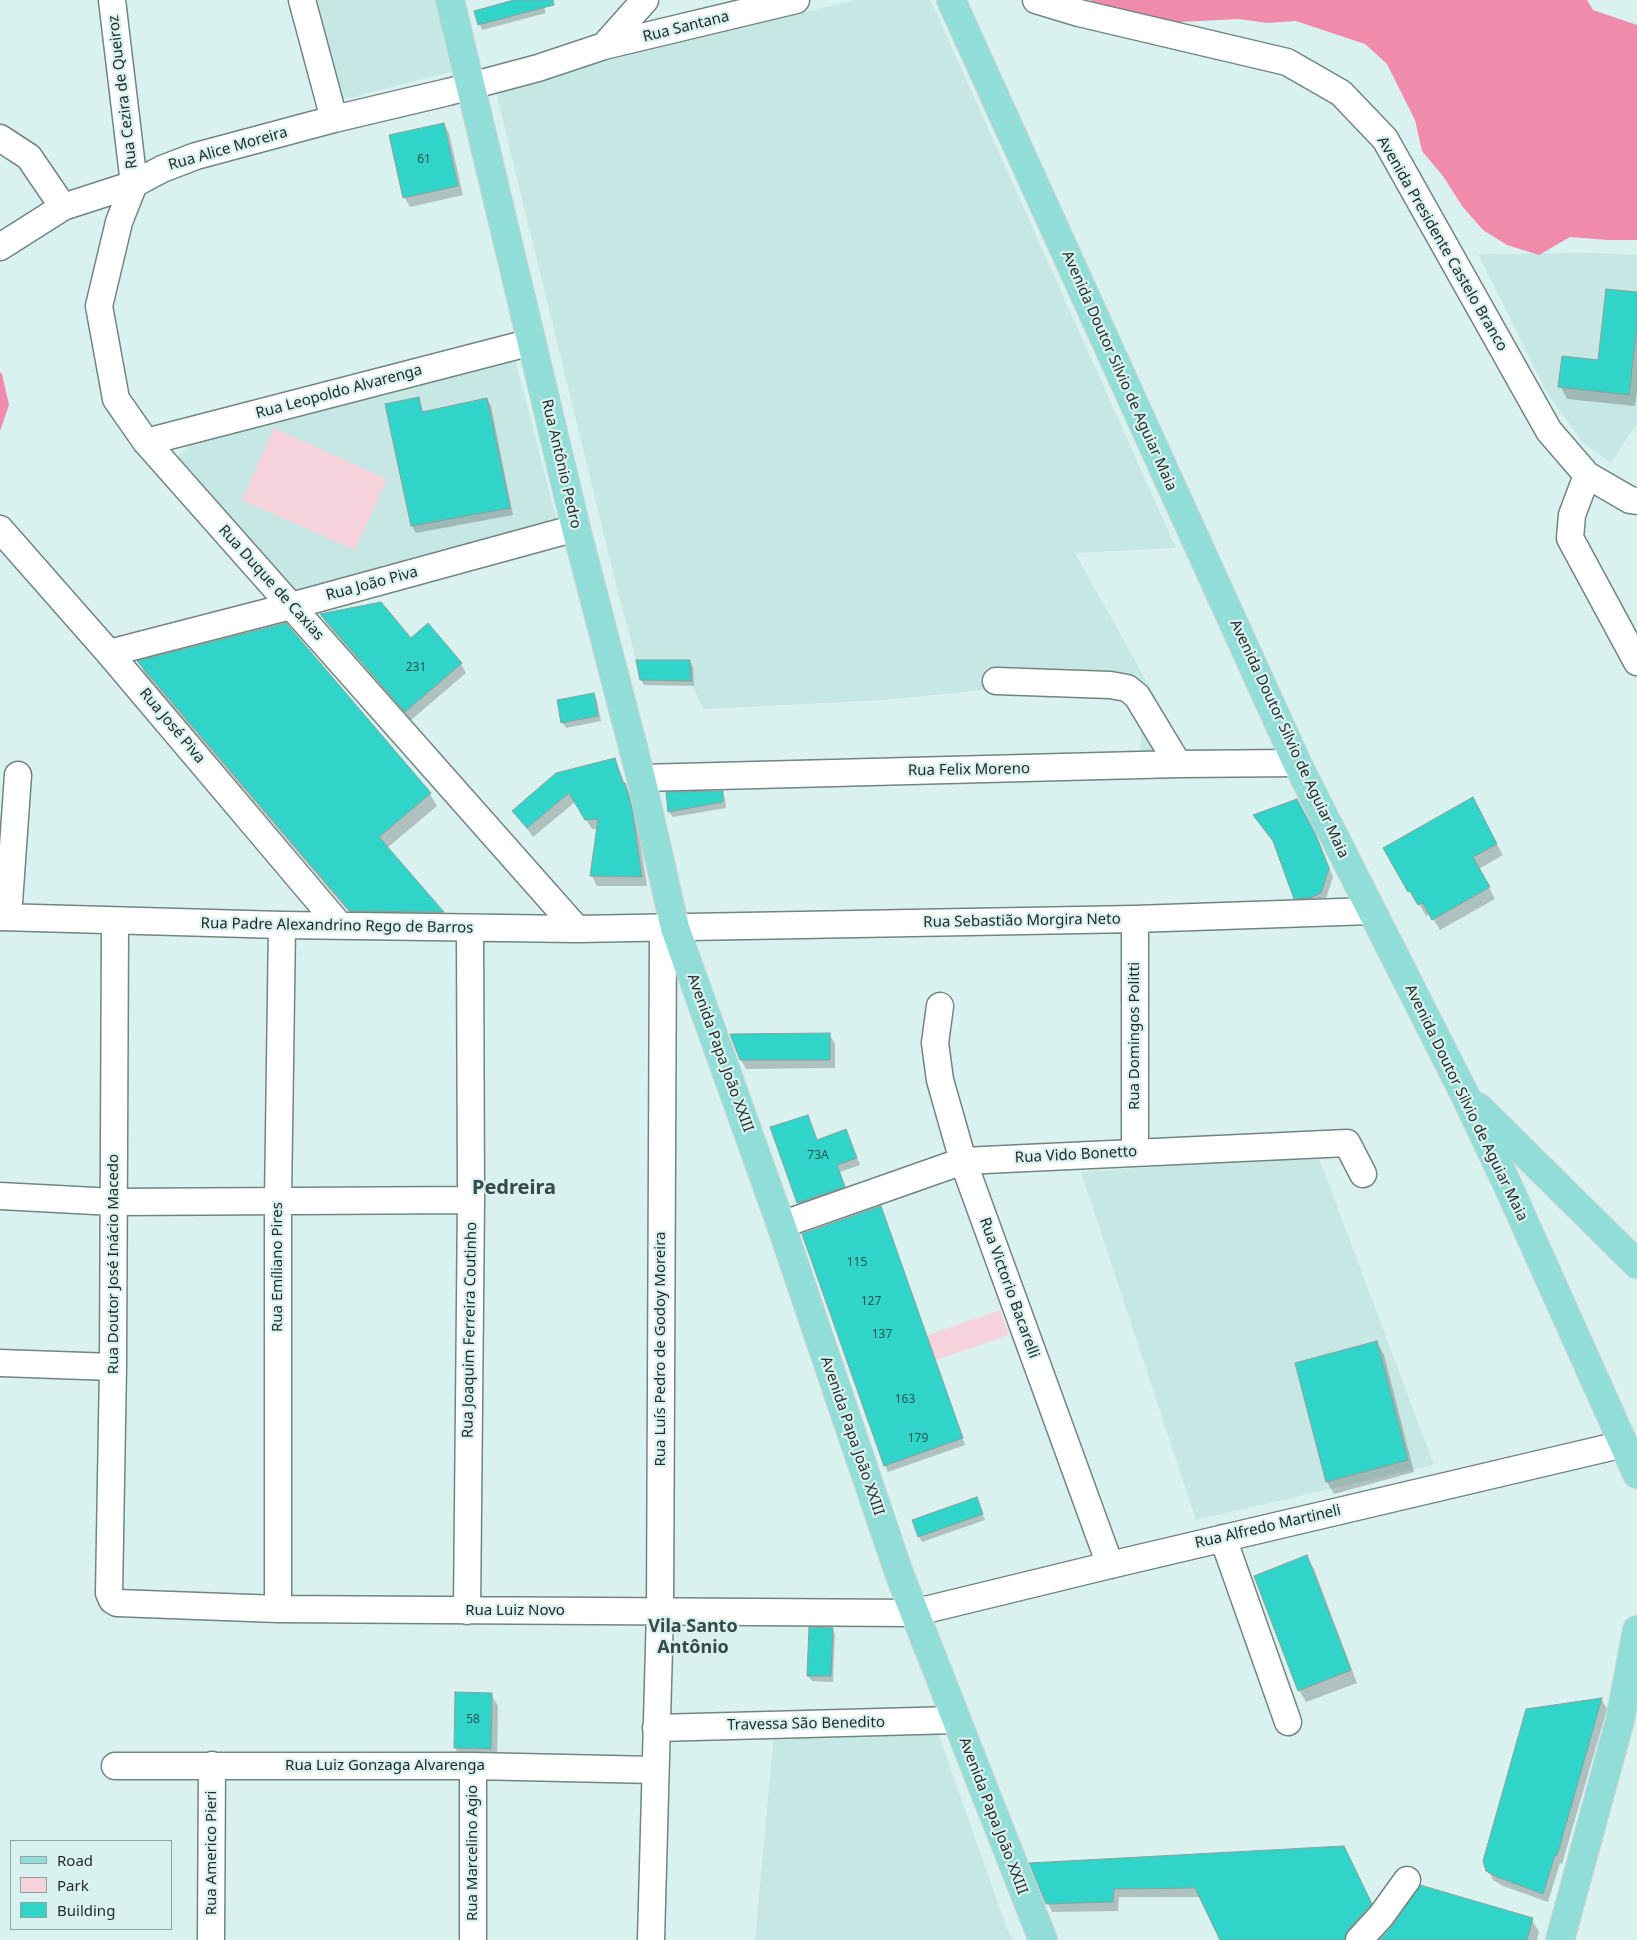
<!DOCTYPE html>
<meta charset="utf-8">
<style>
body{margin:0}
#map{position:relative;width:1637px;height:1940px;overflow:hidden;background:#daf2ef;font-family:"Noto Sans",sans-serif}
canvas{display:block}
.legend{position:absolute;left:10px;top:1840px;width:162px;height:90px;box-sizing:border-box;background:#daf2ef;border:1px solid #91a3a1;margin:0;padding:6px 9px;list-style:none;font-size:15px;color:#232c2b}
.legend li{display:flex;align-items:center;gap:10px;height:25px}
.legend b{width:25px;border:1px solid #91a3a1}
</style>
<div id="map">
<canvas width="1637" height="1940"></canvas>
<ul class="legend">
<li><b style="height:6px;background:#91ddd7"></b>Road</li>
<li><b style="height:14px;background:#f6d3dc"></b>Park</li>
<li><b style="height:14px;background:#31d4c9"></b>Building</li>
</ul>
</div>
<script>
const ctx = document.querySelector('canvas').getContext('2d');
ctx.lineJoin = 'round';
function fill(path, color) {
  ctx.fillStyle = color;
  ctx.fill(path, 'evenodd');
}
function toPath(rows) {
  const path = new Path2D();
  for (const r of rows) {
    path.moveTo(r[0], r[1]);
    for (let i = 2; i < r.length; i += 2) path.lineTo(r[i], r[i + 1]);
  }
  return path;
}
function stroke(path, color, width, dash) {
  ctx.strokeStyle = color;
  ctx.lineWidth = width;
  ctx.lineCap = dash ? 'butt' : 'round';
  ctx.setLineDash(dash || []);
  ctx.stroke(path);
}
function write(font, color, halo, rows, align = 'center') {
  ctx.font = font + ' "Noto Sans",sans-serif';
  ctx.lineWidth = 4.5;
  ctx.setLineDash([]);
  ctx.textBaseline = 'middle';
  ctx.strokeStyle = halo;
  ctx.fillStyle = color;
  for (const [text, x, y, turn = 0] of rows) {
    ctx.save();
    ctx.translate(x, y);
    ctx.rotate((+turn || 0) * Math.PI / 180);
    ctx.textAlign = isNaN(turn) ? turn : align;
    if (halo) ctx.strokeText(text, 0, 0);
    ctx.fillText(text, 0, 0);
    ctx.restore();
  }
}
fill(toPath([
 [311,0,435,0,451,72,337,101],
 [855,0,930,0,932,3,1176,548,1075,553,1186,752,1140,753,1142,719,1134,698,1002,688,885,700,703,709,691,681,690,660,636,660,616,584,495,88],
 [1592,253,1637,255,1637,423,1611,463,1584,444,1547,393,1478,254],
 [514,355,557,521,294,593,183,467,178,456,193,443],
 [1318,1155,1434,1465,1196,1520,1081,1172],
 [936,1727,1007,1929,1013,1940,755,1940,774,1733]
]), '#c6e7e4');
fill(toPath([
 [274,428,387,479,355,550,242,500],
 [1000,1310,1009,1335,856,1388,848,1363]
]), '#f6d3dc');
fill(toPath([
 [1091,0,1587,0,1593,10,1637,25,1637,240,1607,240,1570,237,1539,255,1507,245,1483,230,1462,206,1443,176,1422,151,1415,120,1387,64,1365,44,1296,21,1267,23,1239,19,1179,22,1148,29,1092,4],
 [0,372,2,374,9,405,0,431]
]), '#f18bab');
fill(toPath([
 [518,0,542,0,546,13,482,30,476,12],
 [444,124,449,133,463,195,410,207,405,198,391,136],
 [1637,294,1637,392,1635,406,1567,399,1560,386,1599,362],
 [418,398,423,412,487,399,491,406,513,515,416,533,412,526],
 [321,615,411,640,428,624,461,664,466,673,411,720,326,623],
 [295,635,430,794,437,806,387,848,443,913,449,924,358,923,145,674,139,662],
 [689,661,693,667,694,686,644,685,641,680],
 [594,694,597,700,601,721,566,728,562,722],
 [614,759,630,794,637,820,647,886,597,886,592,876,598,829,592,829,575,802,533,837,514,811],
 [722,792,725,798,726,808,673,817,669,812],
 [1301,808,1319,842,1333,877,1325,901,1300,906,1295,898],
 [1478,810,1503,855,1479,869,1495,899,1440,930,1430,914,1426,916,1418,902,1416,903,1385,848],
 [830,1035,835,1044,835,1068,746,1069,741,1060],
 [807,1116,818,1141,846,1130,860,1165,840,1172,848,1194,802,1210,771,1128],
 [881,1207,965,1445,888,1472,885,1466],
 [1377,1343,1384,1355,1414,1472,1334,1494,1327,1482],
 [976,1499,985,1520,922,1542,919,1536],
 [1307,1557,1314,1569,1357,1683,1306,1702,1299,1690],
 [832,1629,835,1634,833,1682,812,1681,808,1676],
 [491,1694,498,1706,497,1760,462,1760,455,1748],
 [1602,1700,1607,1709,1562,1864,1560,1863,1548,1902,1503,1886,1493,1880,1488,1870,1527,1710],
 [1349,1856,1376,1913,1352,1940,1346,1934,1340,1940,1222,1940,1201,1897,1119,1897,1118,1911,1052,1912,1031,1864],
 [1532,1920,1539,1932,1537,1940,1381,1940]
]), '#0003');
const building = toPath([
 [514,0,553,0,554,5,478,25,474,11,514,0],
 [444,123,458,186,403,198,389,135,444,123],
 [1606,289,1637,292,1637,326,1629,395,1558,387,1562,356,1598,360,1606,289],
 [419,397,422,412,487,398,510,508,411,526,385,404,419,397],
 [381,602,411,638,428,623,462,663,405,712,320,614,381,602],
 [286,623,431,793,379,837,444,912,350,911,137,661,286,623],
 [636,660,690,660,691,681,640,680,636,660],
 [594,693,598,716,561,723,557,700,594,693],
 [615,758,623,784,625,783,632,808,642,877,590,876,598,819,585,820,569,793,527,828,512,811,556,773,615,758],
 [723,791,723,802,668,812,666,792,723,791],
 [1473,797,1497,844,1473,857,1490,887,1432,920,1423,903,1418,905,1410,891,1408,892,1383,848,1473,797],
 [1297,799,1315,833,1329,868,1321,893,1310,898,1294,899,1273,841,1253,815,1297,799],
 [830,1033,830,1060,740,1060,730,1034,830,1033],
 [808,1115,817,1140,846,1129,857,1158,837,1165,845,1187,797,1203,770,1127,808,1115],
 [881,1206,963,1438,884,1466,802,1234,881,1206],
 [1377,1341,1408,1460,1326,1482,1295,1363,1377,1341],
 [977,1497,983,1514,918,1537,912,1520,977,1497],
 [1307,1555,1351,1670,1298,1691,1254,1576,1307,1555],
 [809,1627,833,1628,831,1676,807,1676,809,1627],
 [455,1692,492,1693,491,1749,454,1748,455,1692],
 [1602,1698,1557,1856,1555,1855,1543,1894,1497,1877,1486,1871,1483,1861,1526,1709,1602,1698],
 [1344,1846,1372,1904,1348,1930,1344,1940,1220,1940,1195,1888,1114,1889,1113,1902,1046,1904,1029,1863,1344,1846],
 [1420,1885,1533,1918,1527,1940,1379,1940,1393,1925,1420,1885]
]);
fill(building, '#31d4c9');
stroke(building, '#89a09d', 1);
const minor = toPath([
 [112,0,134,184,119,222,99,306,116,399,146,442,577,929],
 [302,0,334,119],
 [1036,0,1079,13,1287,62,1341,93,1385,139,1549,431,1587,475,1630,500,1637,501],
 [604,46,796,0],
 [0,138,29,157,63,207],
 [0,247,63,207,134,184,162,169,196,156,334,119,448,92,538,68,604,46,645,0],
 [146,442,532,342],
 [1587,475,1572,515,1570,538,1637,662],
 [0,529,109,653,340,926],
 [109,653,291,606,576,528],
 [996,681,1110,685,1127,688,1137,696,1178,764],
 [641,778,1178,764,1297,763],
 [0,917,282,925,577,929,1135,919,1370,911],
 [8,917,18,775],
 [115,922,113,1367,109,1593,112,1600,117,1603,278,1609,913,1613,1110,1565,1624,1444],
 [940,1006,935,1043,940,1080,963,1161,1110,1565],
 [1135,1153,1135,919],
 [0,1196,114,1202,471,1200],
 [781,1225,963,1161,1347,1143,1363,1174],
 [0,1363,113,1367],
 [1223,1538,1288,1722],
 [278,1609,278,1201,282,925],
 [467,1611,471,1200,470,929],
 [656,1728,955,1720],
 [115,1766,473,1766,655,1770],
 [473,1766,473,1940],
 [211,1940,212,1765],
 [651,1940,660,1611,663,928],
 [1359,1940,1381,1916,1407,1880]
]);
const major = toPath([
 [450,0,576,528,641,778,675,928,781,1225,899,1573,1043,1940],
 [951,0,1297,763,1464,1093,1508,1186,1637,1474],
 [1478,1107,1637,1264],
 [1560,1940,1620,1720,1637,1630]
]);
stroke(minor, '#708683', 29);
stroke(major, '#cfd1d0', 30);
stroke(minor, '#fff', 26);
stroke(major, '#91ddd7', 28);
write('12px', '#265652', null, [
 ["61",424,160],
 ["231",416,668],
 ["73A",818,1156],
 ["115",857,1263],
 ["127",871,1302],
 ["137",882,1335],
 ["163",905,1400],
 ["179",918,1439],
 ["58",473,1720]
]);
write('15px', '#232c2b', '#daf2ef', [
 ["Rua Santana",686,27,-14],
 ["Rua Cezira de Queiroz",123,92,-97],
 ["Rua Alice Moreira",228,149,-16],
 ["Avenida Presidente Castelo Branco",1442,244,60],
 ["Avenida Doutor Silvio de Aguiar Maia",1119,371,66],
 ["Rua Leopoldo Alvarenga",339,392,-15],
 ["Rua Antônio Pedro",561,464,77],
 ["Rua Duque de Caxias",271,583,48],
 ["Rua João Piva",372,584,-15],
 ["Rua José Piva",172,726,50],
 ["Avenida Doutor Silvio de Aguiar Maia",1289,739,65],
 ["Rua Felix Moreno",969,770,-1],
 ["Rua Sebastião Morgira Neto",1022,921,-1],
 ["Rua Padre Alexandrino Rego de Barros",337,926,1],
 ["Rua Domingos Politti",1135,1036,-90],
 ["Avenida Papa João XXIII",720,1053,70],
 ["Avenida Doutor Silvio de Aguiar Maia",1466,1103,64],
 ["Rua Vido Bonetto",1076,1155,-3],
 ["Rua Doutor José Inácio Macedo",114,1264,-90],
 ["Rua Emíliano Pires",278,1267,-90],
 ["Rua Victorio Bacarelli",1009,1288,70],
 ["Rua Joaquim Ferreira Coutinho",470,1330,-89],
 ["Rua Luís Pedro de Godoy Moreira",661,1349,-90],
 ["Avenida Papa João XXIII",852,1436,71],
 ["Rua Alfredo Martineli",1268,1527,-13],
 ["Rua Luiz Novo",515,1611],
 ["Travessa São Benedito",806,1724,-1],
 ["Rua Luiz Gonzaga Alvarenga",385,1766],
 ["Avenida Papa João XXIII",993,1816,69],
 ["Rua Americo Pieri",212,1853,-90],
 ["Rua Marcelino Agio",473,1853,-90]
]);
write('bold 18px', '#364a48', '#daf2ef', [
 ["Vila Santo",693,1627],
 ["Antônio",693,1648]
]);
write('bold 20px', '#364a48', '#daf2ef', [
 ["Pedreira",514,1188]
]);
</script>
